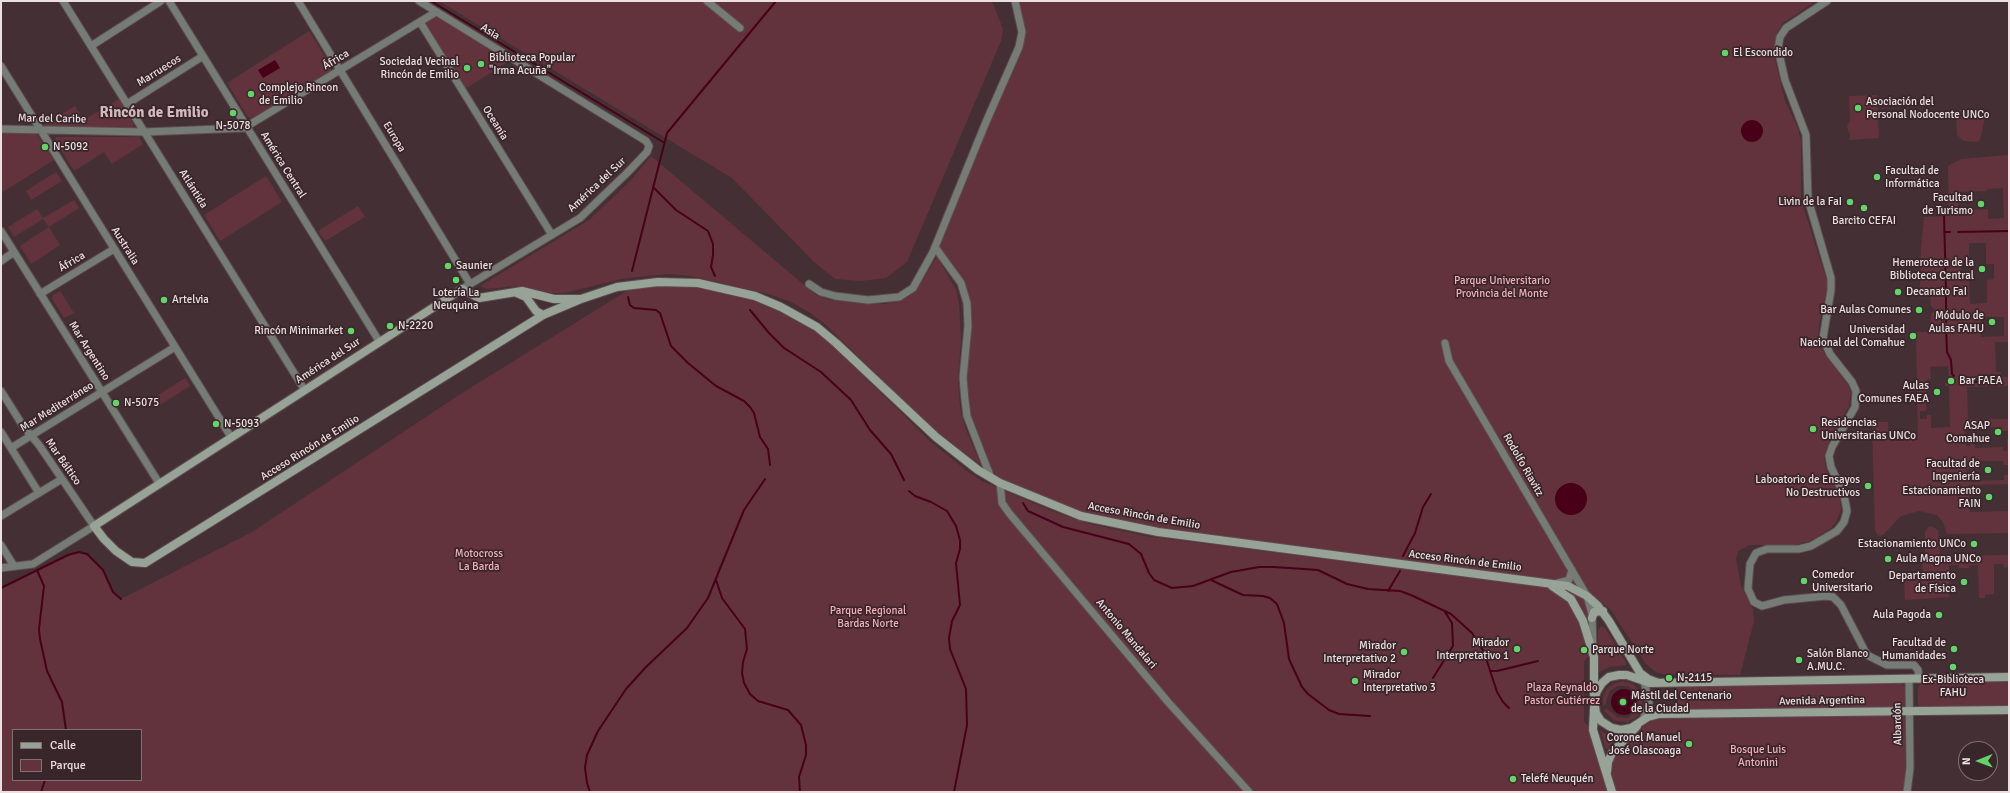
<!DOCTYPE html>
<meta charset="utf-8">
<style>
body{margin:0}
#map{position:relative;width:2010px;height:793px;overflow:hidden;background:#443034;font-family:Signika,sans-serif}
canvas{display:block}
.frame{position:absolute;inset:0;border:2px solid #ecdfe1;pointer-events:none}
.legend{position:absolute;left:12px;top:729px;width:130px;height:52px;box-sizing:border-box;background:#39262a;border:1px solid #817073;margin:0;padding:5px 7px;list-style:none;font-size:12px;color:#ecdfe1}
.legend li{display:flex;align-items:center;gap:8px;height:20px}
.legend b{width:20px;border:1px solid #817073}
.north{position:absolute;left:1958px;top:741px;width:40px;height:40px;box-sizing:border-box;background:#39262a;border:1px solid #817073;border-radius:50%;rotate:269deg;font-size:11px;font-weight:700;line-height:16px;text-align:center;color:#ecdfe1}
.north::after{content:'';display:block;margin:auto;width:14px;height:18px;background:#62d469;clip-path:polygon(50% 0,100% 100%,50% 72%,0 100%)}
</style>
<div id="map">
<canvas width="2010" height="793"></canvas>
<div class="frame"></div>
<ul class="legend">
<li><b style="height:5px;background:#98a398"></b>Calle</li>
<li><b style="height:11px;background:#62333c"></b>Parque</li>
</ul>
<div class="north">N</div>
</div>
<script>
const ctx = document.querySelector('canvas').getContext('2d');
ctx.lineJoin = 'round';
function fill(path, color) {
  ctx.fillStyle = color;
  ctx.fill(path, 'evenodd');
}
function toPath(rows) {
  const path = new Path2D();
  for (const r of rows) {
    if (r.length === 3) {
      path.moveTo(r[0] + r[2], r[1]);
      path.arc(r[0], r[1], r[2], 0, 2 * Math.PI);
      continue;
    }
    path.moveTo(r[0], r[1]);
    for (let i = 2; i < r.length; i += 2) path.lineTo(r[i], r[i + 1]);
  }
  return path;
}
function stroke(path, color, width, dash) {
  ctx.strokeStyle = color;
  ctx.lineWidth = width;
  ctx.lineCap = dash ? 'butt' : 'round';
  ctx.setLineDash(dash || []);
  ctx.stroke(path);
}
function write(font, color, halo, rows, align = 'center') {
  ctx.font = font + ' Signika,sans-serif';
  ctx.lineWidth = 3.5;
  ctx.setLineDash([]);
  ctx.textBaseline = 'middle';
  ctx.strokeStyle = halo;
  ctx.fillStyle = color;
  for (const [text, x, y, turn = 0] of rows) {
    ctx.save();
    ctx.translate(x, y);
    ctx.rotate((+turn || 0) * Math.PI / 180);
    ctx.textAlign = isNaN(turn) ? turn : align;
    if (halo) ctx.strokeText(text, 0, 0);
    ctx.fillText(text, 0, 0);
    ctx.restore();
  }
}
fill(toPath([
 [439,1,992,1,1003,29,1001,41,907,262,886,278,861,281,835,279,814,262,732,178],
 [1015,1,1816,1,1783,23,1777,32,1775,59,1785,101,1798,128,1801,142,1801,200,1826,278,1827,287,1819,325,1818,339,1824,353,1848,385,1851,392,1849,406,1827,446,1824,457,1826,468,1840,497,1841,510,1836,522,1831,528,1810,541,1794,545,1750,545,1738,551,1736,559,1741,586,1753,609,1754,621,1740,675,1663,674,1656,672,1646,664,1610,609,1597,599,1580,591,1095,520,991,478,965,400,968,326,961,283,935,247,1022,32],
 [435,16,439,17,509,61,465,89,424,23],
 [309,31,331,66,331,71,252,118,248,117,227,83],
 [1877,95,1879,138,1849,140,1850,135,1847,127,1850,119,1849,96],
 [119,99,133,123,134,126,132,128,42,126,75,106,84,120],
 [1964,108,1978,111,1985,117,1980,140,1977,142,1964,141,1957,135,1956,112],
 [1,131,36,133,54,160,1,193],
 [56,137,139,137,143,144,112,164,104,152,74,171,55,140],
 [2009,155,2009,342,1995,342,1996,372,2001,372,2001,377,2009,377,2009,386,1967,387,1968,419,2009,419,2009,431,2002,431,2002,427,1974,428,1974,435,1972,435,1971,428,1965,428,1965,436,1962,436,1962,440,1965,440,1966,446,1970,446,1970,440,1974,440,1975,448,2003,447,2003,451,2007,451,2007,439,2009,439,2009,465,2004,465,2003,461,1968,461,1968,466,1970,466,1971,469,1966,469,1966,474,1976,474,1976,481,2004,480,2004,475,2009,475,2009,484,1969,485,1970,512,2009,511,2009,533,1947,534,1943,522,1937,515,1919,511,1901,516,1883,535,1878,536,1875,530,1872,422,1888,422,1890,441,1918,440,1916,332,1930,332,1931,314,1935,310,1931,306,1929,288,1920,288,1921,248,1924,217,1949,216,1948,166,1961,159],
 [2003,188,2004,218,1988,219,1988,209,1958,211,1958,192,1987,191,1987,189],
 [1969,243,1986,243,1986,264,1994,264,1994,279,1987,280,1987,303,1970,304,1969,280,1962,280,1961,265,1969,264],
 [1981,317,2004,317,2004,336,1981,337],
 [1948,366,1949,378,1953,378,1953,383,1945,383,1945,386,1949,386,1950,427,1931,428,1931,415,1927,415,1927,419,1920,419,1920,411,1926,411,1926,380,1931,379,1930,367],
 [651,156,816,295,829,300,885,304,897,302,908,297,917,289,937,257,956,289,959,304,961,340,958,380,960,408,965,427,981,465,942,436,925,422,825,324,809,312,789,301,768,294,690,276,668,274,621,279,565,293,551,293,516,286,488,289,480,286,589,220,631,180],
 [56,172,62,181,31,200,26,191],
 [266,176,282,202,220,241,204,215],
 [74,200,79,208,49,227,60,245,31,264,20,246,49,227,43,219,14,237,8,227,37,209,43,218],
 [358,206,365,217,325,241,318,231],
 [681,285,704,288,748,298,772,306,813,329,831,344,930,441,967,471,982,481,1052,511,1086,523,1145,536,1549,588,1566,598,1577,614,1588,648,1588,657,1584,661,1584,722,1589,726,1604,778,1615,754,1648,722,1655,719,1900,715,1905,718,1906,726,1905,730,1905,780,1903,792,1,792,1,588,68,555,79,552,87,554,103,570,113,592,121,599,252,532,459,395,625,292,637,288],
 [13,730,141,730,141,780,13,780],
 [60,291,74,313,64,318,52,299,53,295],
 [185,378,190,386,160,405,155,397],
 [1931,526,1938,530,1940,554,1942,556,2009,555,2009,567,2004,568,2003,564,1994,564,1994,594,1985,595,1985,598,1979,598,1978,565,1969,565,1969,568,1959,568,1959,565,1949,565,1949,597,1905,600,1904,573,1923,573,1922,553,1925,552,1925,532,1927,528],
 [1561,587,1582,597,1584,600,1588,612,1588,627],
 [1601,626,1605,628,1626,662,1626,665,1609,667,1599,672,1598,630],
 [1623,681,1633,684,1642,694,1638,695,1635,691,1627,686,1618,686,1610,691,1607,698,1606,704,1603,706,1603,698,1607,688,1613,684],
 [2009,681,2009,706,1920,707,1918,705,1918,688,1921,683],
 [1901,683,1905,687,1905,704,1903,707,1676,711,1676,685],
 [1643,698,1641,712,1637,717,1628,722,1614,721,1604,710,1608,709,1617,717,1627,718,1635,712,1639,700],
 [1600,730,1608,735,1618,737,1606,750]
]), '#62333c');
fill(toPath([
 [275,60,280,68,263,78,258,70],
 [1752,131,11],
 [1571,499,16],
 [1624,702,13]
]), '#480019');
stroke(toPath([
 [431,1,663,142],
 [654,188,676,210,708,231,713,244,713,255,711,267,715,276],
 [1944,216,1946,292],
 [1944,232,1950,232],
 [1958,232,2009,231],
 [632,271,667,133,776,1],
 [628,297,630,305,634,308,656,310,660,313,671,346,688,363,716,386,744,401,750,407,754,413,760,437,768,449,770,465],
 [1946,297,1946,322],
 [750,310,769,333,784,348,821,372,851,400,870,430,891,454,904,480],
 [1946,327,1947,352,1951,360,1952,374,1954,376],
 [1962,380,1967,382,1993,381],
 [909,491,915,496,931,502,947,511,956,526,960,540,960,549,956,563,960,605,952,621,949,638,950,649,966,689,967,725,954,792],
 [1023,503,1028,511,1063,527,1129,544,1141,554,1149,573,1154,580,1172,588,1193,586,1231,572,1259,567,1274,567,1318,570,1347,584,1368,589,1400,591,1411,595,1451,614,1472,633,1484,652,1497,692,1503,702,1509,708],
 [1403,556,1415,533,1423,507,1431,494],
 [37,570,44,586,39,629,40,639,47,671,62,702,66,730],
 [716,580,722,598,745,629,747,649,743,662,742,673,744,683,750,694,758,701,788,710,801,725,806,745,806,755,799,777,800,792],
 [1211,580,1243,595,1263,596,1270,598,1277,604,1284,623,1289,659,1302,687,1308,694,1329,710,1339,714,1370,716],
 [1,588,68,555,79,552,87,554,103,570,113,592,121,599],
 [1388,591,1400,571],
 [1490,671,1497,671,1538,661],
 [1433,678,1453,646,1452,623,1445,612],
 [41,792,45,780],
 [590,792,587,783,585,768,587,755,598,731,626,689,646,667,687,628,708,598,744,510,765,479]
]), '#480019', 2);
const street = toPath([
 [63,1,304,389],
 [169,1,379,341],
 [298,1,470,284],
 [419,1,646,141,649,146,647,152,627,173,580,218,462,289],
 [707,1,740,28],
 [1827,1,1786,28,1780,37,1778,49,1785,80,1806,135,1808,199,1831,278,1831,290,1823,338,1830,354,1852,382,1856,391,1855,407,1832,447,1829,456,1831,467,1844,495,1847,511,1844,522,1837,531,1811,546,1799,549,1767,549,1756,553,1750,564,1748,589,1754,602,1762,606,1784,600,1826,596,1833,597,1841,605,1867,655,1887,665,1914,665,1918,670,1919,679],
 [420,22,552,235],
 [91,46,161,1],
 [1,66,231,437],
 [127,104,203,56],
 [1,129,144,132,244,128,436,12],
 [1,231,159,483],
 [935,247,961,283,967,303,968,326,963,378,965,400,967,416,991,478],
 [1,261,14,252],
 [809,284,821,292,835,296,868,300,899,297,913,288,933,252,986,122,1019,47,1022,32,1015,1],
 [40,294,114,249],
 [1445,343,1449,361,1587,596,1592,614,1593,649],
 [1,391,23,426,39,445,94,526,33,564,1,568],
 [1,432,39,493],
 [11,448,175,347],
 [1000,483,1002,503,1009,513,1168,702,1249,792],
 [1,516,62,479],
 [1,545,14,566],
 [1558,583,1569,580,1572,570],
 [1643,720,1649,703,1644,681],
 [1907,792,1910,768,1909,679]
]);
const secondary = toPath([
 [517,293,526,297,536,311,543,315],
 [581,299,554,299,522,291,479,298,462,289,94,526,104,539,116,551,132,562,145,563,543,315,581,299,617,287,658,282,698,283,755,296,781,307,817,327,836,343,936,437,978,470,1000,483,1081,516,1158,532,1568,586,1587,596,1598,606,1609,621,1640,673,1648,679,1658,683],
 [1552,586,1571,599,1583,621,1594,657,1594,695],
 [1592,618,1594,612,1603,611],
 [2009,677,1650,683,1627,675,1619,675,1609,677,1602,683,1597,691,1594,700,1596,713,1601,721,1612,728,1621,730,1631,728,1648,717,1659,714,2009,710],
 [1594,708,1593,730,1612,792],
 [1607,772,1608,762,1612,753,1637,726]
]);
stroke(street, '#5f4c50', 9);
stroke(secondary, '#5f4c50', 10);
stroke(street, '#757c75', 7);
stroke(secondary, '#98a398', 8);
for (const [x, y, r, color] of [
 [1725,53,4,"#62d469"],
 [481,64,4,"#62d469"],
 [467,68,4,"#62d469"],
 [251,94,4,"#62d469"],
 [1858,108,4,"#62d469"],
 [233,113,4,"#62d469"],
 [45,147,4,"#62d469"],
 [1877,177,4,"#62d469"],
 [1850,202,4,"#62d469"],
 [1981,204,4,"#62d469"],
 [1864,208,4,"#62d469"],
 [448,266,4,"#62d469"],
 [1982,269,4,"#62d469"],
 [456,280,4,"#62d469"],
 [1898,292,4,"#62d469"],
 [164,300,4,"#62d469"],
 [1919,310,4,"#62d469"],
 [1992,322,4,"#62d469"],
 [390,326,4,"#62d469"],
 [351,331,4,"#62d469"],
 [1913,336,4,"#62d469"],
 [1951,381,4,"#62d469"],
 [1937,392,4,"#62d469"],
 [116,403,4,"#62d469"],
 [216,424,4,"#62d469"],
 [1813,429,4,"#62d469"],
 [1998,432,4,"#62d469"],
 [1988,470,4,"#62d469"],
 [1868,486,4,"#62d469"],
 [1989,497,4,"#62d469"],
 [1974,544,4,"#62d469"],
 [1888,559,4,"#62d469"],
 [1804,581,4,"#62d469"],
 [1964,582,4,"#62d469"],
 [1939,615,4,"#62d469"],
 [1517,649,4,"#62d469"],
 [1954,649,4,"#62d469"],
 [1584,650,4,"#62d469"],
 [1404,652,4,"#62d469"],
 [1799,660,4,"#62d469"],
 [1953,667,4,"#62d469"],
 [1669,678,4,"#62d469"],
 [1355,681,4,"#62d469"],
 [1623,702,4,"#62d469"],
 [1689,744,4,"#62d469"],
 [1513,779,4,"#62d469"]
]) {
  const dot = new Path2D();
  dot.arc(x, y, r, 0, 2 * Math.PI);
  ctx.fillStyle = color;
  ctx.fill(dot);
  stroke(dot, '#39262a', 1.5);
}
write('11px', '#ecdfe1', '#39262a', [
 ["Asia",490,32,32],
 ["África",336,60,-31],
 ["Marruecos",159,71,-32],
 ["Mar del Caribe",52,119,1],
 ["Oceanía",495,123,58],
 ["Europa",394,137,59],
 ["América Central",283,165,58],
 ["América del Sur",597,185,-43],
 ["Atlántida",193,189,58],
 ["Australia",125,246,58],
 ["África",72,262,-31],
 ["Mar Argentino",89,351,58],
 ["América del Sur",328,361,-33],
 ["Mar Mediterráneo",57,407,-32],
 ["Acceso Rincón de Emilio",310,448,-32],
 ["Mar Báltico",63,462,55],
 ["Rodolfo Riavitz",1523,465,60],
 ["Acceso Rincón de Emilio",1144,516,10],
 ["Acceso Rincón de Emilio",1465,561,7],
 ["Antonio Mandalari",1126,634,50],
 ["Avenida Argentina",1822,701,-1],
 ["Albardón",1898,724,-91]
]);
write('11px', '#ecdfe1', '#39262a', [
 ["El Escondido",1733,53],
 ["Biblioteca Popular",489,58],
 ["\"Irma Acuña\"",489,71],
 ["Sociedad Vecinal",459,62,"right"],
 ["Rincón de Emilio",459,75,"right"],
 ["Complejo Rincon",259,88],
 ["de Emilio",259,101],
 ["Asociación del",1866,102],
 ["Personal Nodocente UNCo",1866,115],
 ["N-5078",233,126,"center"],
 ["N-5092",53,147],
 ["Facultad de",1885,171],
 ["Informática",1885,184],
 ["Facultad",1973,198,"right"],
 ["de Turismo",1973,211,"right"],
 ["Livin de la FaI",1842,202,"right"],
 ["Barcito CEFAI",1864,221,"center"],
 ["Hemeroteca de la",1974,263,"right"],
 ["Biblioteca Central",1974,276,"right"],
 ["Saunier",456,266],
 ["Decanato FaI",1906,292],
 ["Lotería La",456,293,"center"],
 ["Neuquina",456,306,"center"],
 ["Artelvia",172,300],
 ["Bar Aulas Comunes",1911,310,"right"],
 ["Módulo de",1984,316,"right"],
 ["Aulas FAHU",1984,329,"right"],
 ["N-2220",398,326],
 ["Universidad",1905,330,"right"],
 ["Nacional del Comahue",1905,343,"right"],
 ["Rincón Minimarket",343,331,"right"],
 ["Bar FAEA",1959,381],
 ["Aulas",1929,386,"right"],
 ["Comunes FAEA",1929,399,"right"],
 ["N-5075",124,403],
 ["Residencias",1821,423],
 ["Universitarias UNCo",1821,436],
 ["N-5093",224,424],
 ["ASAP",1990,426,"right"],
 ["Comahue",1990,439,"right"],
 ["Facultad de",1980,464,"right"],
 ["Ingeniería",1980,477,"right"],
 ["Laboatorio de Ensayos",1860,480,"right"],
 ["No Destructivos",1860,493,"right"],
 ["Estacionamiento",1981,491,"right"],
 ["FAIN",1981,504,"right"],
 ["Estacionamiento UNCo",1966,544,"right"],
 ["Aula Magna UNCo",1896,559],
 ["Comedor",1812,575],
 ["Universitario",1812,588],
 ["Departamento",1956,576,"right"],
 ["de Física",1956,589,"right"],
 ["Aula Pagoda",1931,615,"right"],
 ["Mirador",1509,643,"right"],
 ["Interpretativo 1",1509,656,"right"],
 ["Facultad de",1946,643,"right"],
 ["Humanidades",1946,656,"right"],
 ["Mirador",1396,646,"right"],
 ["Interpretativo 2",1396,659,"right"],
 ["Parque Norte",1592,650],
 ["Salón Blanco",1807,654],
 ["A.MU.C.",1807,667],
 ["Mirador",1363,675],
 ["Interpretativo 3",1363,688],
 ["N-2115",1677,678],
 ["Ex-Biblioteca",1953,680,"center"],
 ["FAHU",1953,693,"center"],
 ["Mástil del Centenario",1631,696],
 ["de la Ciudad",1631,709],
 ["Coronel Manuel",1681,738,"right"],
 ["José Olascoaga",1681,751,"right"],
 ["Telefé Neuquén",1521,779]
], 'left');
write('11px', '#f3aeba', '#39262a', [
 ["Parque Universitario",1502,281],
 ["Provincia del Monte",1502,294],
 ["Motocross",479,554],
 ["La Barda",479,567],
 ["Parque Regional",868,611],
 ["Bardas Norte",868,624],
 ["Plaza Reynaldo",1562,688],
 ["Pastor Gutiérrez",1562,701],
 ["Bosque Luis",1758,750],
 ["Antonini",1758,763]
]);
write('bold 15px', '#d3babe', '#39262a', [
 ["Rincón de Emilio",154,113]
]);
</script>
